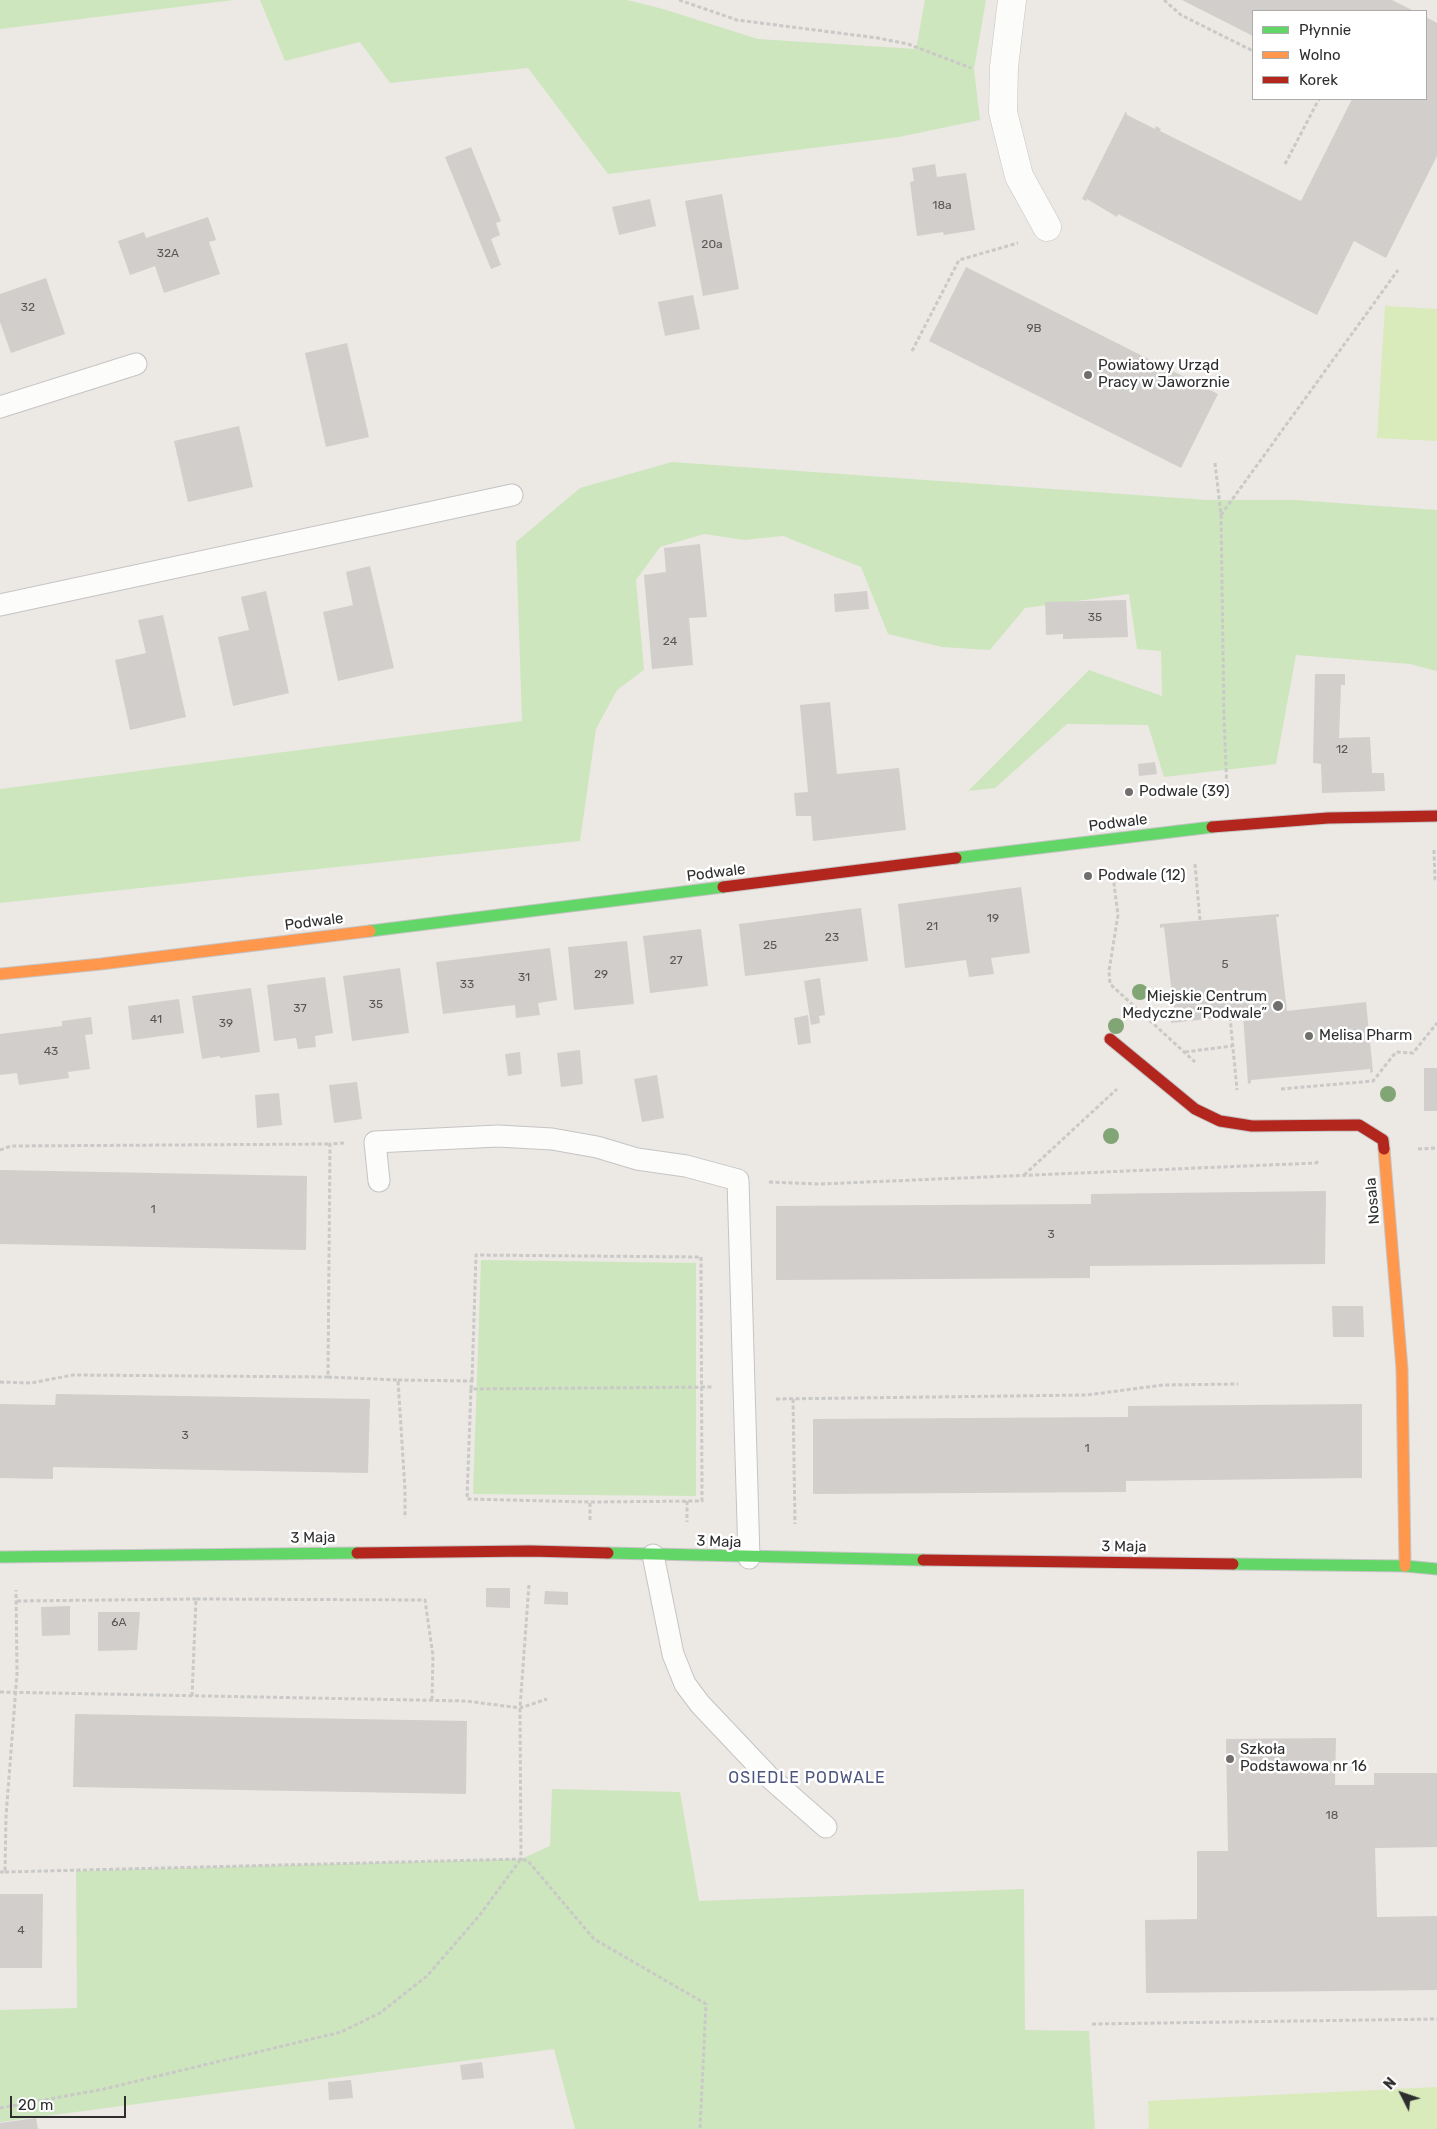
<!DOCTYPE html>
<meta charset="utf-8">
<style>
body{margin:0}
#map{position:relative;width:1437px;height:2129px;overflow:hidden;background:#ece8e4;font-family:Rubik,sans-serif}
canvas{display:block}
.legend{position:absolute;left:1252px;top:10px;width:175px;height:90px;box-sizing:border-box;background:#fff;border:1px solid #ababab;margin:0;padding:6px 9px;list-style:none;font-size:15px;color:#2e2e2e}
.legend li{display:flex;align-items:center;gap:10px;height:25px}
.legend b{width:25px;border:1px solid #ababab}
.north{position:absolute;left:1377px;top:2069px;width:50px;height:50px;-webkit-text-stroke:4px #fff;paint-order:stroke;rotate:311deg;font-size:14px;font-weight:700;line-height:20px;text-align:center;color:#2e2e2e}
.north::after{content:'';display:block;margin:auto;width:18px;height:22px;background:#2e2e2e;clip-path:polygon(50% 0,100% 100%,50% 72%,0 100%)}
.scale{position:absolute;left:10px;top:2096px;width:116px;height:22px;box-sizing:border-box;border:2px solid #2e2e2e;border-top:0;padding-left:6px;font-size:15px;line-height:18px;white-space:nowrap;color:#2e2e2e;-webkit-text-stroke:4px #fff;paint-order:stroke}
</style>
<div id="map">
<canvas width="1437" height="2129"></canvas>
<ul class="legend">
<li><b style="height:6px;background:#63d668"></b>Płynnie</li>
<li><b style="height:6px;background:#ff974d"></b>Wolno</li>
<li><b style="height:6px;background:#b3261e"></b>Korek</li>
</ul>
<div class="north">N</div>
<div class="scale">20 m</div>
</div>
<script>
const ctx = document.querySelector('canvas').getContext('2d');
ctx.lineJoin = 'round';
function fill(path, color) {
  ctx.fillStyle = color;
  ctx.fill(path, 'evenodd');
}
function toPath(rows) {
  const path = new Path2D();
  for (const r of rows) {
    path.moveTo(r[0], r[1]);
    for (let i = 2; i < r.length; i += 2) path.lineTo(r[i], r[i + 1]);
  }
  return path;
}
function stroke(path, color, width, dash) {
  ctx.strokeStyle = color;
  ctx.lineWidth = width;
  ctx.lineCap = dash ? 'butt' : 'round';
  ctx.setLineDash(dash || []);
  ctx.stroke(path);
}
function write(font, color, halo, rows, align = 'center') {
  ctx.font = font + ' Rubik,sans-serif';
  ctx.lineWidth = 5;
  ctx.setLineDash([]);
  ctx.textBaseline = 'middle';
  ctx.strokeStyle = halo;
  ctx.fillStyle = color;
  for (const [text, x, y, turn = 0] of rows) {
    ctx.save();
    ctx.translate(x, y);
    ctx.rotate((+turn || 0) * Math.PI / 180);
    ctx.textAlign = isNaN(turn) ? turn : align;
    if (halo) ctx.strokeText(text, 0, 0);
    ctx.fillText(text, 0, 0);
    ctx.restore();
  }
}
fill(toPath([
 [0,0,234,0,0,29],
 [260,0,627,0,663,9,758,39,916,49,925,0,986,0,974,69,980,120,899,137,608,174,528,68,390,83,360,42,285,61],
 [672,462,1207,500,1295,500,1437,510,1437,671,1410,664,1296,655,1276,764,1164,777,1148,725,1067,724,995,788,968,791,1089,670,1162,696,1161,651,1137,649,1129,594,1025,608,990,650,942,647,888,634,861,567,783,536,744,540,704,534,660,547,636,580,644,670,617,690,596,729,580,841,0,903,0,789,522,721,516,542,580,488],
 [481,1260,696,1263,696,1496,473,1494],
 [552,1789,680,1792,699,1901,1024,1889,1025,2030,1089,2031,1095,2129,575,2129,554,2049,0,2122,0,2010,77,2008,76,1871,521,1859,550,1846]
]), '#cee6be');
fill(toPath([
 [1385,306,1437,309,1437,441,1377,438],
 [1437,2087,1437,2129,1149,2129,1148,2101]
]), '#d9eabb');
fill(toPath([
 [1182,0,1392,0,1414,11,1253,11,1253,36],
 [1426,17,1437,23,1437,156,1386,258,1354,241,1317,315,1118,214,1117,217,1087,199,1086,201,1082,199,1126,111,1127,115,1155,129,1156,126,1161,129,1160,131,1301,201,1352,99,1426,99],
 [471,147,501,221,496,223,500,235,491,239,501,265,491,269,445,157],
 [935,164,937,177,966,173,975,230,944,235,943,232,917,236,910,182,914,181,912,168],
 [722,194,739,289,703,296,685,201],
 [650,199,656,226,619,235,612,207],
 [208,217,216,240,209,242,220,274,164,293,155,266,130,275,118,241,144,232,146,238],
 [966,267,1218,394,1181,468,929,341],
 [46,278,65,334,11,353,0,322,0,294],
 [693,295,700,329,665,336,658,302],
 [347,343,369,437,326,447,305,353],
 [239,426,253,487,188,502,174,441],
 [700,544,707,617,689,618,693,665,652,669,644,575,666,572,664,548],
 [370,566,394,668,338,681,323,612,353,605,346,572],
 [266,591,289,693,233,706,218,637,249,630,241,597],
 [867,591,869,609,835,612,834,594],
 [1126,600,1128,637,1063,639,1063,634,1046,635,1045,602],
 [163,615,186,717,130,730,115,660,146,653,138,620],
 [1315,674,1345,674,1345,685,1341,685,1339,738,1370,737,1372,773,1384,773,1385,791,1322,793,1321,764,1313,763],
 [830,702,837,774,899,768,906,830,813,841,811,816,796,816,794,793,808,792,800,705],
 [1155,762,1157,774,1139,776,1138,764],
 [1021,887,1030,953,991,958,994,974,969,977,966,960,905,968,898,904],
 [861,908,868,961,745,976,739,924],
 [1279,914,1279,917,1276,917,1287,1011,1366,1002,1373,1072,1370,1073,1370,1069,1251,1080,1251,1083,1248,1084,1243,1015,1171,1023,1171,1020,1175,1019,1164,927,1160,928,1160,924],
 [701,929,708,986,650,993,643,936],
 [627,941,634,1004,574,1010,568,947],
 [550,948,557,1000,538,1003,540,1015,516,1018,515,1005,443,1014,436,962],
 [400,968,409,1033,352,1041,343,976],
 [325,977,333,1033,315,1036,316,1047,298,1049,296,1038,274,1041,267,985],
 [820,978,825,1015,819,1016,820,1023,811,1025,804,981],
 [251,988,260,1052,220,1058,220,1056,202,1059,192,996],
 [179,999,184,1033,132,1040,128,1006],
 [808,1015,811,1043,798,1045,794,1018],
 [91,1017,93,1034,85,1035,90,1069,68,1072,69,1078,19,1085,17,1073,0,1075,0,1034,62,1026,62,1021],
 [580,1050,583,1084,561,1087,557,1053],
 [520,1052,522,1074,508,1076,505,1054],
 [1424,1068,1437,1068,1437,1111,1424,1111],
 [657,1075,664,1118,642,1122,634,1079],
 [357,1082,362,1119,334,1123,329,1085],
 [279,1093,282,1125,257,1128,255,1095],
 [0,1170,307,1176,306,1250,0,1244],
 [1326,1191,1325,1264,1090,1266,1090,1278,776,1280,776,1206,1091,1204,1091,1194],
 [1332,1306,1363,1306,1364,1337,1333,1337],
 [56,1394,370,1399,368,1473,53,1467,53,1479,0,1478,0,1404,55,1405],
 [1362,1404,1362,1478,1126,1481,1126,1492,813,1494,813,1419,1128,1417,1128,1406],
 [486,1588,510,1588,510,1608,486,1607],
 [545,1591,568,1592,568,1605,544,1604],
 [70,1606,70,1635,42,1636,41,1607],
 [98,1612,140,1612,137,1650,98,1651],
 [75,1714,467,1721,466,1794,73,1787],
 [1336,1738,1335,1785,1374,1785,1374,1773,1437,1773,1437,1847,1375,1848,1377,1917,1437,1916,1437,1990,1146,1993,1145,1920,1197,1919,1197,1851,1228,1851,1226,1739],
 [0,1894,43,1894,42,1968,0,1968],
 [482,2062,484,2078,462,2080,460,2065],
 [351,2080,353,2098,329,2100,328,2082],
 [36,2118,38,2129,0,2129,0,2123]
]), '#d1cecb');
const lane = toPath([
 [0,407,136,364],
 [0,605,512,495],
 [379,1181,375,1142,498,1136,552,1139,597,1147,637,1159,686,1166,738,1180,749,1558],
 [653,1555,673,1654,685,1684,700,1704,769,1777,826,1827]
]);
const street = toPath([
 [1012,0,1004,67,1003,112,1019,176,1047,227]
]);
const fast = toPath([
 [956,858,1212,827],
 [370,931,723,887],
 [608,1553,923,1560],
 [0,1557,357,1553],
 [1233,1564,1405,1566,1437,1569]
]);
const slow = toPath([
 [0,974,101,964,370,931],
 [1384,1149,1402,1369,1405,1566]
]);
const jam = toPath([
 [1212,827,1328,818,1437,816],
 [723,887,956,858],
 [1110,1039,1195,1109,1220,1121,1252,1126,1359,1125,1383,1140,1384,1149],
 [357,1553,530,1551,608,1553],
 [923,1560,1233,1564]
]);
stroke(lane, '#c5c4c5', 23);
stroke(street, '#c5c4c5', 29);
stroke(fast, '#c5c4c5', 13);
stroke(slow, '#c5c4c5', 13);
stroke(jam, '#c5c4c5', 13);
stroke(toPath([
 [679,0,737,20,878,38,908,44,971,68],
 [1164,0,1181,15,1253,51],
 [1285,164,1319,99],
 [912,351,959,260,1018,243],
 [1215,463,1221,515,1224,718,1227,791],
 [1221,515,1398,270],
 [1434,850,1435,879,1437,881],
 [1195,864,1200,920],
 [1113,876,1118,915,1109,971,1110,984,1195,1062],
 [1230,1017,1237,1090],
 [1185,1052,1232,1046],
 [1281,1089,1373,1081,1396,1052,1413,1053,1437,1023],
 [344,1143,330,1144,328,1377,398,1380,405,1490,405,1518],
 [1418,1149,1437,1148],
 [0,1150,11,1146,330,1144],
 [1024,1175,1117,1089],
 [769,1182,820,1184,1316,1163,1319,1161],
 [398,1380,472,1381,471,1389,714,1387],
 [0,1382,31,1383,73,1375,328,1377],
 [471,1389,467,1499,590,1502,702,1501,701,1257,476,1255,472,1381],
 [776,1399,1087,1395,1163,1385,1238,1384],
 [793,1399,795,1524],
 [687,1501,687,1522],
 [590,1520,590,1502],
 [17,1601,196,1599],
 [0,1692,466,1701,520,1708,547,1699],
 [192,1696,196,1599,425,1600,433,1656,432,1700],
 [0,1872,5,1872,6,1816,17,1674,16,1590],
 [5,1872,521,1859,520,1708,529,1584],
 [1092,2024,1437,2019],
 [0,2108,104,2089,341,2032,380,2013,427,1976,479,1916,521,1859,528,1861,594,1939,706,2004,700,2129]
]), '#c9c9c8', 3, [4, 2.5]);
stroke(lane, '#fcfcfb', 21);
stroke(street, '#fcfcfb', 28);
stroke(fast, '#63d668', 11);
stroke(slow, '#ff974d', 11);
stroke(jam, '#b3261e', 11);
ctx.fillStyle = '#82a575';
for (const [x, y] of [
 [1140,992],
 [1116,1026],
 [1388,1094],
 [1111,1136]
]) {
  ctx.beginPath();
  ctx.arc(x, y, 8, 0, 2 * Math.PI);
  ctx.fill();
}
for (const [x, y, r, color] of [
 [1088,375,5,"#706f6e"],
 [1129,792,5,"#706f6e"],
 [1088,876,5,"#706f6e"],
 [1278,1006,6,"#706f6e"],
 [1309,1036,5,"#706f6e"],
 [1230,1759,5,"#706f6e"]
]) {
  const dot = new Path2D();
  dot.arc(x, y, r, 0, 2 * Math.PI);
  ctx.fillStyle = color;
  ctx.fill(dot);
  stroke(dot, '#fff', 2);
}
write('12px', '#585857', null, [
 ["18a",942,206],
 ["20a",712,245],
 ["32A",168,254],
 ["32",28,308],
 ["9B",1034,329],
 ["35",1095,618],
 ["24",670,642],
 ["12",1342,750],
 ["19",993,919],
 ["21",932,927],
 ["23",832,938],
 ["25",770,946],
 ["27",676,961],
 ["5",1225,965],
 ["29",601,975],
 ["31",524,978],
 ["33",467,985],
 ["35",376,1005],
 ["37",300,1009],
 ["41",156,1020],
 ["39",226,1024],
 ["43",51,1052],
 ["1",153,1210],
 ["3",1051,1235],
 ["3",185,1436],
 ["1",1087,1449],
 ["6A",119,1623],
 ["18",1332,1816],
 ["4",21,1931]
]);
write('15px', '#2e2e2e', '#fff', [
 ["Powiatowy Urząd",1098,366],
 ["Pracy w Jaworznie",1098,383],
 ["Podwale (39)",1139,792],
 ["Podwale (12)",1098,876],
 ["Miejskie Centrum",1267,997,"right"],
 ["Medyczne “Podwale”",1267,1014,"right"],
 ["Melisa Pharm",1319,1036],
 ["Szkoła",1240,1750],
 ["Podstawowa nr 16",1240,1767]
], 'left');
write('15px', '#2e2e2e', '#fff', [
 ["Podwale",1118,823,-7],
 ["Podwale",716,873,-7],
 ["Podwale",314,922,-7],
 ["Nosala",1373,1201,-95],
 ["3 Maja",313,1538,-1],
 ["3 Maja",719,1542,2],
 ["3 Maja",1124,1547,1]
]);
ctx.letterSpacing = '1px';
write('16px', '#4d5680', '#fff', [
 ["OSIEDLE PODWALE",807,1778]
]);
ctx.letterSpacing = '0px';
</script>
